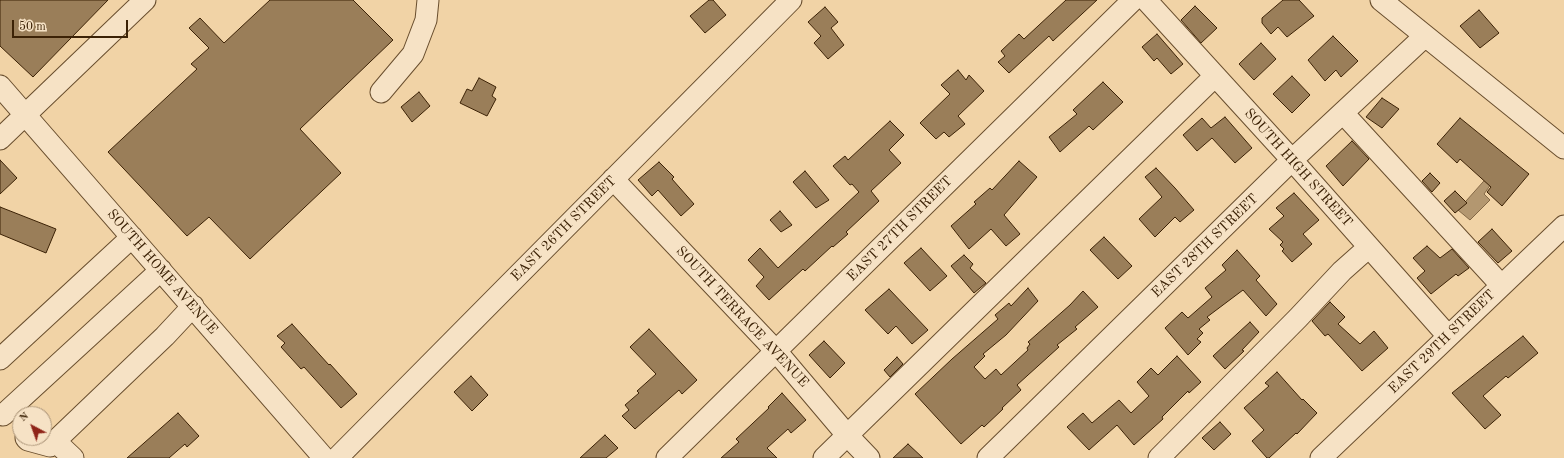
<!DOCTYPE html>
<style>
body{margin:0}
#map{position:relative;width:1564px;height:458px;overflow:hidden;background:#f1d3a6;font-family:"Old Standard TT",serif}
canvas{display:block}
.north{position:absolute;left:12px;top:406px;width:40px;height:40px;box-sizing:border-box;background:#f6e2c5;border:1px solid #ac9579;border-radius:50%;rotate:319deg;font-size:11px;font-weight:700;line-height:16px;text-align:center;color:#3c2206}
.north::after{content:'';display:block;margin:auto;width:14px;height:18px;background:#8f2418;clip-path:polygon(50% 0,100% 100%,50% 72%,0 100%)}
.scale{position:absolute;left:12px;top:20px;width:116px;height:18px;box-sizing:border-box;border:2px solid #3c2206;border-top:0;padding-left:5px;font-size:12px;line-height:14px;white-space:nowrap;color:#3c2206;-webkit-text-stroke:3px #f6e2c5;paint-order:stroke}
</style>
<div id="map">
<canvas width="1564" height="458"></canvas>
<div class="north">N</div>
<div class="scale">50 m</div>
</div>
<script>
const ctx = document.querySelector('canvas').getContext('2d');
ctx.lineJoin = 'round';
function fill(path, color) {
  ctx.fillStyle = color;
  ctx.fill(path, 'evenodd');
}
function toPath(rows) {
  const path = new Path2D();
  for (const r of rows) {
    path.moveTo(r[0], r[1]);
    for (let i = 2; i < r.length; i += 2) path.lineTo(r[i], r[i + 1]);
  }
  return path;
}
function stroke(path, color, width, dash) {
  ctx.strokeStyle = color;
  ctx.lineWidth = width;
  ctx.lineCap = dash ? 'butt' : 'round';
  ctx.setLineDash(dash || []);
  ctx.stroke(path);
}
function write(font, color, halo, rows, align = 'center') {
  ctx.font = font + ' "Old Standard TT",serif';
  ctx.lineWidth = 4;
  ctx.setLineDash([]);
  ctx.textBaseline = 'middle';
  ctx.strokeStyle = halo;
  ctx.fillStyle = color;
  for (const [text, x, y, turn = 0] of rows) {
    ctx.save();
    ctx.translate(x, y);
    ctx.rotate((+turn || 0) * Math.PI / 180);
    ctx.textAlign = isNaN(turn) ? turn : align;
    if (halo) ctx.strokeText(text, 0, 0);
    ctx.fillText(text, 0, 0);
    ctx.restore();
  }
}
const water = toPath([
 [1491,173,1496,177,1484,194,1490,200,1470,220,1458,210,1491,173]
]);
fill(water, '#b39770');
stroke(water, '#836846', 1);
const building = toPath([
 [0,0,108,0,33,77,0,46,0,0],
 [270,0,353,0,393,40,300,129,341,173,250,259,209,217,187,236,108,152,197,69,191,64,209,48,189,28,200,18,224,43,270,0],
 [709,0,713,0,726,15,705,33,690,16,709,0],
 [1066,0,1097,0,1053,41,1049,36,1009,73,998,62,1005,56,1001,51,1019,34,1024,39,1066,0],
 [1283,0,1299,0,1314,16,1287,37,1278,27,1271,34,1262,23,1262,18,1283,0],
 [1195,6,1217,28,1201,43,1181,20,1195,6],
 [825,7,838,22,831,28,844,45,828,59,814,43,821,36,808,22,825,7],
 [1479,10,1499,33,1480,48,1460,26,1479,10],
 [1157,34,1183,64,1171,74,1157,58,1154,61,1142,47,1157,34],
 [1333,36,1358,61,1341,77,1336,70,1325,81,1308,60,1333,36],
 [1261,43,1276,59,1254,80,1239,64,1261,43],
 [958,70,966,80,969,75,984,91,958,116,965,124,949,137,944,132,936,139,920,123,950,94,941,85,958,70],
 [1292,76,1310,95,1292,113,1273,94,1292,76],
 [479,78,496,87,492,96,496,99,487,116,460,103,467,89,472,91,479,78],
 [1103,82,1123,102,1093,130,1089,126,1060,152,1049,137,1077,114,1073,110,1103,82],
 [419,92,430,106,412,122,401,107,419,92],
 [1382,98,1399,109,1382,128,1366,117,1382,98],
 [1225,117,1252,148,1235,163,1212,138,1197,151,1183,135,1202,118,1211,128,1225,117],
 [1460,118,1529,174,1502,206,1487,192,1491,187,1460,159,1457,163,1437,144,1460,118],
 [890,121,904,135,889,150,901,163,871,191,879,201,846,232,848,234,833,247,832,246,805,271,803,269,769,300,756,286,764,277,748,260,760,248,778,268,859,192,852,184,850,185,833,166,845,156,848,160,890,121],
 [1352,141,1369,159,1343,186,1326,166,1352,141],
 [0,160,17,178,0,194,0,160],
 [1019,161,1037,177,1004,215,1020,234,1006,246,991,229,969,249,951,226,976,204,974,202,990,188,992,190,1019,161],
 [659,162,674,177,672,179,694,204,681,216,658,190,652,196,638,180,659,162],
 [1156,168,1175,188,1194,210,1180,222,1175,217,1155,237,1139,219,1162,197,1145,177,1156,168],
 [805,171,829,200,816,208,793,182,805,171],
 [1430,173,1440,183,1432,192,1422,181,1430,173],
 [1455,191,1467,203,1455,213,1444,201,1455,191],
 [1294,193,1319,220,1303,234,1312,244,1292,262,1282,251,1284,249,1280,245,1283,242,1269,229,1284,216,1276,208,1294,193],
 [0,207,56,229,46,253,0,234,0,207],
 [780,211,792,225,781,232,770,220,780,211],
 [1492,229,1512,251,1498,263,1478,242,1492,229],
 [1104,237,1132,266,1118,279,1090,250,1104,237],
 [1427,246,1440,258,1452,249,1469,268,1458,276,1456,274,1431,294,1417,278,1425,271,1413,258,1427,246],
 [921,248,947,276,930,291,904,263,921,248],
 [1237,250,1260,276,1256,280,1277,304,1266,316,1243,290,1207,317,1210,320,1199,329,1203,333,1197,339,1201,342,1188,355,1165,328,1182,312,1188,318,1212,297,1205,288,1226,270,1222,265,1237,250],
 [964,255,973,264,970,268,986,283,974,293,951,266,964,255],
 [1028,288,1038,301,1006,335,983,354,985,356,974,367,985,379,996,369,1001,375,1028,350,1027,348,1030,344,1028,342,1070,305,1083,291,1098,307,1075,327,1077,329,1057,345,1059,347,1017,385,1021,390,1002,408,1003,409,984,427,982,425,961,444,915,394,952,359,998,319,995,315,1009,303,1011,306,1028,288],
 [889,289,928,330,912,344,896,326,888,334,865,310,889,289],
 [1330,302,1345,317,1338,324,1360,344,1374,331,1388,348,1362,371,1328,334,1325,336,1312,321,1330,302],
 [1250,322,1259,332,1242,350,1244,351,1225,369,1213,356,1250,322],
 [292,324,329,365,330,364,357,394,341,408,304,367,301,369,281,347,285,343,277,336,292,324],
 [649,329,697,380,682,394,679,390,635,429,622,416,629,410,625,405,639,393,637,391,656,374,630,347,649,329],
 [1523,336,1538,353,1508,378,1506,376,1483,396,1501,415,1485,429,1452,393,1523,336],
 [824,341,845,363,830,378,809,355,824,341],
 [1177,356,1201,382,1189,393,1188,391,1162,417,1163,419,1134,445,1117,425,1089,450,1067,427,1083,413,1092,423,1119,400,1131,413,1149,396,1137,382,1151,368,1158,375,1177,356],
 [897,357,903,364,890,377,884,370,897,357],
 [1277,372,1302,400,1303,399,1317,413,1297,434,1296,433,1269,458,1267,458,1252,441,1264,430,1244,408,1269,386,1265,383,1277,372],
 [471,376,488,395,472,411,454,392,471,376],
 [782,393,806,420,791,433,788,429,767,448,777,458,721,458,739,442,736,439,769,408,768,407,782,393],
 [178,413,199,436,187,447,185,444,169,458,127,458,178,413],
 [1220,422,1231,434,1214,450,1202,438,1220,422],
 [605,435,618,448,606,458,580,458,605,435],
 [908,444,923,458,893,458,908,444]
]);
fill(building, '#9a7e59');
stroke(building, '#3c2206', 1);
const minor = toPath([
 [1146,0,1292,160,1448,336],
 [1381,0,1564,148],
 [0,86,324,458],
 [381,92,413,54,426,20,428,0],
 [1343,113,1501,285],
 [0,139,145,0],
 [613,179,776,351,847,435,869,458],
 [0,359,132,237],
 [3,415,161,270],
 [26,438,28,440,50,446,165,336,193,306],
 [55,441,73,458],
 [337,458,791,0],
 [667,458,1133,0],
 [824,458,1215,76],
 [988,458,1292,160,1425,36],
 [1159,458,1298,318,1342,271,1369,247],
 [1321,458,1564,226]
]);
stroke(minor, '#694e2e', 23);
stroke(minor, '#f6e2c5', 21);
write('14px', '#3c2206', '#f6e2c5', [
 ["SOUTH HIGH STREET",1298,168,48],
 ["EAST 26TH STREET",564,229,-45],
 ["EAST 27TH STREET",900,229,-45],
 ["EAST 28TH STREET",1205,246,-44],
 ["SOUTH HOME AVENUE",162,272,49],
 ["SOUTH TERRACE AVENUE",742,317,47],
 ["EAST 29TH STREET",1442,342,-44]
]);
</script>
